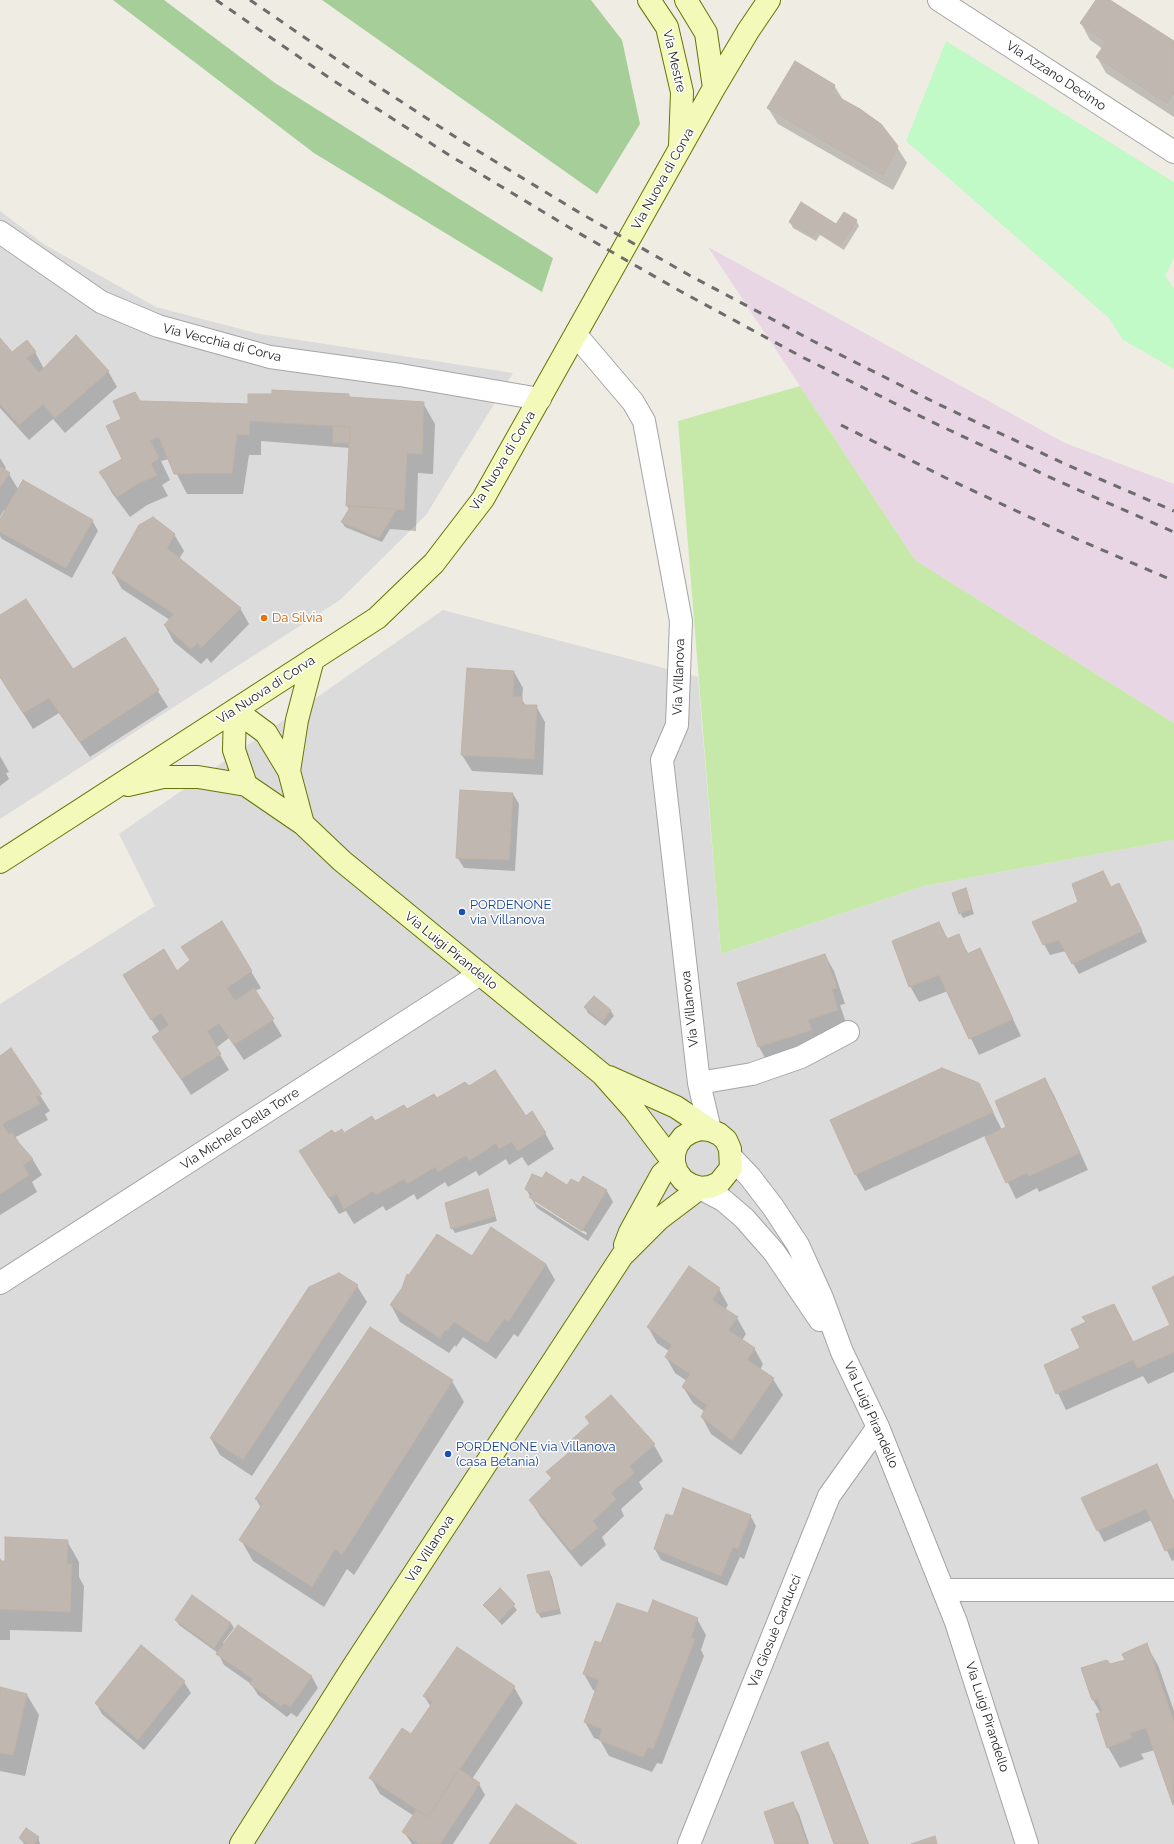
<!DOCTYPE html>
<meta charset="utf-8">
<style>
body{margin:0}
canvas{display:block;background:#efece4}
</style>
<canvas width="1174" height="1844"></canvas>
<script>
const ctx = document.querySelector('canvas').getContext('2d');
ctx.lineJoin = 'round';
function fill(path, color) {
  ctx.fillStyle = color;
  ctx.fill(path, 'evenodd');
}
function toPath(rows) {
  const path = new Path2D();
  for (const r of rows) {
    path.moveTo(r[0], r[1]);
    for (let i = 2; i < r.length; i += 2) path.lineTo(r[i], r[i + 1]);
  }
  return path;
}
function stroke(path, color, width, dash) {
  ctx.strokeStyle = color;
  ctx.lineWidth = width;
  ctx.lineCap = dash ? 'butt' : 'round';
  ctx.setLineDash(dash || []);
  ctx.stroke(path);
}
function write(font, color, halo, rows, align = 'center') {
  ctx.font = font + ' Raleway,sans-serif';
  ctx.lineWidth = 3;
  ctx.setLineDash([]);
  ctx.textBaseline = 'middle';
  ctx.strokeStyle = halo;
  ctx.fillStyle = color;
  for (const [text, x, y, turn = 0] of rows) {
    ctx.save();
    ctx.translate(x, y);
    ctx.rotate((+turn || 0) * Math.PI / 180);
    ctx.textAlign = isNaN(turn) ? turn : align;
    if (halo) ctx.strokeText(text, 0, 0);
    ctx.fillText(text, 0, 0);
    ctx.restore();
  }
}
fill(toPath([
 [0,211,45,245,156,307,260,334,513,373,426,515,340,600,0,819],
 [443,610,698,677,721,954,924,886,1174,840,1174,1844,0,1844,0,1004,155,906,119,834]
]), '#dcdbdb');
fill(toPath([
 [708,247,1065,443,1174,484,1174,723,915,560]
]), '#e8d6e4');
fill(toPath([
 [800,386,915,560,1174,723,1174,840,924,886,721,954,678,421]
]), '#c6e9aa');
fill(toPath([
 [113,0,164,0,275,83,553,258,542,292,314,153],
 [322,0,591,0,622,40,640,124,597,194]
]), '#a6ce99');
fill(toPath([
 [946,41,1174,182,1174,258,1165,276,1174,288,1174,369,1123,340,1109,318,906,141]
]), '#c1f9c7');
fill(toPath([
 [1097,0,1107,0,1174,42,1174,117,1106,73,1097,57,1103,49,1090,40,1081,23],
 [834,85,843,100,897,147,907,163,893,190,778,124,768,108],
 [856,220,859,226,844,250,820,235,816,241,793,228,790,222,837,225],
 [0,339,12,353,35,352,44,369,108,371,117,387,65,433,53,419,29,440,0,408],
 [348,395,351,398,423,403,435,424,433,474,418,473,416,531,390,529,382,542,345,527,342,522,350,511,347,506,350,448,261,441,261,455,249,455,243,494,187,494,169,459,161,461,170,480,162,485,168,496,147,505,130,517,112,493,100,472,124,459,122,420,140,402,249,405],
 [0,458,6,468,4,470,9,474,18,489,92,520,98,531,72,578,2,539,0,536,0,521,6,511,4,510,0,517],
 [174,534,184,551,179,559,240,608,249,624,211,663,207,658,201,664,174,642,165,626,170,620,122,589,113,573],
 [0,616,73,671,124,638,168,707,90,757,59,713,33,729,0,677],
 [468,669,514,672,523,688,522,700,526,706,536,706,545,722,543,775,472,771,462,755],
 [0,756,9,772,6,773,9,779,0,786],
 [513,794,519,804,515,871,464,868,457,857],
 [1119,884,1147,942,1079,974,1066,951,1050,955,1044,944,1111,888],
 [966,890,974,914,963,918,960,913],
 [221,922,261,988,255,991,282,1036,244,1060,229,1038,216,1048,229,1070,191,1095,154,1037,160,1033,134,992,177,972,191,961],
 [938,923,948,939,958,935,969,955,980,950,1021,1036,979,1055,948,991,919,1002,910,986],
 [825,955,834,971,845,1004,840,1005,847,1026,817,1036,820,1046,768,1063,759,1047,738,984],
 [594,997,611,1011,614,1016,605,1026,588,1013,585,1007],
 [11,1050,50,1111,45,1114,48,1120,14,1138,33,1160,42,1175,32,1182,37,1192,0,1215,0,1057],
 [1045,1079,1054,1095,1088,1170,1039,1192,1037,1188,1016,1199,985,1136,865,1191,856,1175,979,1084,1002,1130,1007,1127],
 [437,1099,526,1117,545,1133,554,1149,528,1166,522,1157,509,1165,506,1159,479,1176,476,1171,448,1187,445,1182,417,1200,414,1194,386,1211,383,1206,354,1224,346,1211,339,1214,300,1151,335,1134,344,1135],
 [583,1177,607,1191,613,1202,588,1241,537,1208,526,1189,579,1184],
 [535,1200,587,1233,586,1235,535,1203],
 [488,1190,497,1221,455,1233,452,1228],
 [472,1257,546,1264,555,1280,518,1337,514,1334,496,1359,463,1337,456,1347,455,1345,449,1353,400,1322,391,1305],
 [1174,1277,1174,1372,1148,1384,1143,1376,1066,1410,1045,1366,1081,1348,1087,1323,1114,1305,1133,1342,1172,1325],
 [357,1286,367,1302,252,1476,220,1455,211,1439],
 [719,1289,728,1305,725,1310,737,1318,746,1334,742,1340,754,1348,763,1364,760,1370,773,1379,783,1395,741,1455,711,1434,702,1417,705,1412,693,1403,683,1387,687,1381,675,1373,666,1357,669,1351,657,1343,648,1327],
 [452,1381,464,1402,354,1575,347,1569,324,1607,253,1561,241,1540,261,1508,256,1499],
 [586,1417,654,1445,663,1461,639,1482,643,1489,621,1509,624,1516,602,1537,606,1545,581,1567,540,1516,530,1500,552,1480,548,1473,571,1452,567,1446,590,1425],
 [1157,1465,1174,1501,1174,1560,1172,1561,1152,1520,1104,1542,1082,1498],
 [750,1515,756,1526,744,1559,740,1557,727,1586,661,1560,655,1549,673,1517],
 [67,1541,79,1562,79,1577,84,1586,82,1632,10,1630,10,1640,0,1640,0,1558,2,1562,6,1562],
 [549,1572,552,1577,561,1614,541,1618,538,1613],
 [500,1589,517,1610,502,1625,484,1605],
 [648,1615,697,1619,706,1635,701,1650,704,1656,662,1764,657,1763,652,1772,609,1756,600,1740,594,1738,585,1722,596,1691,593,1690,584,1674,602,1644],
 [176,1620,231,1623,234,1628,223,1643,225,1644,239,1626,312,1677,318,1688,297,1717,291,1713,287,1717,258,1695,251,1684,224,1665,218,1653,179,1625],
 [1146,1645,1158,1665,1174,1711,1174,1806,1155,1750,1141,1754,1144,1759,1120,1768,1108,1747,1101,1714,1093,1700,1110,1665,1126,1660],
 [141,1647,184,1682,191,1693,144,1750,102,1714,96,1703],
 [514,1687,523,1703,472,1779,479,1784,485,1795,453,1844,412,1844,404,1832,414,1816,380,1794,371,1778,412,1735,431,1707,424,1696],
 [0,1689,27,1695,39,1715,25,1776,0,1771],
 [827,1744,834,1754,869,1844,835,1844],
 [793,1803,799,1814,809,1844,776,1844],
 [38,1837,40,1844,24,1844,20,1838]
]), '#0003');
const building = toPath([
 [1096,0,1110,0,1174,41,1174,93,1167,103,1096,57,1106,42,1080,23,1096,0],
 [795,61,835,85,831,93,860,109,881,124,898,146,883,175,767,108,795,61],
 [801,202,836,224,844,212,857,220,841,245,817,231,813,237,789,222,801,202],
 [76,335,109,371,55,418,43,404,19,425,0,404,0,338,12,352,27,340,36,352,26,358,39,373,76,335],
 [272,390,349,394,349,397,424,402,422,454,407,453,404,510,346,506,350,427,250,421,249,435,237,434,232,473,174,474,159,437,150,440,159,458,151,464,157,475,135,485,117,497,99,472,122,459,106,426,121,419,113,401,135,392,140,401,248,404,248,394,272,394,272,390],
 [333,426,350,427,350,443,333,443,333,426],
 [0,466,10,473,0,487,0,466],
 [23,480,93,520,66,568,0,532,0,519,23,480],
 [351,506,372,507,397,509,379,538,341,522,351,506],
 [153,517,175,534,167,548,241,608,201,648,198,643,191,649,164,625,174,614,112,573,139,525,153,517],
 [26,599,73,669,125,637,159,690,80,742,49,698,23,713,0,677,0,615,26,599],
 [467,668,514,671,513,696,522,697,522,705,537,705,534,759,461,755,467,668],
 [460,790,513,793,509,860,456,858,460,790],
 [1103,871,1111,887,1119,883,1142,931,1072,964,1059,940,1043,945,1032,922,1078,902,1072,884,1103,871],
 [966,888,972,909,959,914,952,893,966,888],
 [222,921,252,971,227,988,235,1001,254,988,274,1019,234,1045,219,1023,207,1031,221,1054,181,1079,152,1037,169,1025,161,1013,151,1020,123,975,164,949,177,971,190,960,181,947,222,921],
 [939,922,947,939,959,934,967,954,980,948,1013,1019,969,1039,939,975,909,987,892,941,939,922],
 [825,954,837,988,832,989,838,1010,808,1020,812,1030,758,1047,737,983,825,954],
 [594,996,611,1010,602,1022,584,1007,594,996],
 [11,1048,42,1094,36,1097,40,1104,2,1124,9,1135,12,1132,19,1143,33,1159,23,1165,29,1175,0,1194,0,1056,11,1048],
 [942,1068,979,1083,993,1112,855,1175,830,1120,942,1068],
 [495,1070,526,1116,532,1111,546,1133,518,1151,512,1142,499,1149,496,1143,469,1161,466,1155,438,1172,435,1167,407,1184,404,1179,376,1195,373,1191,344,1209,337,1194,329,1198,299,1151,332,1130,335,1133,342,1129,344,1133,372,1116,375,1121,404,1105,407,1109,434,1094,437,1098,465,1082,469,1086,495,1070],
 [1045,1078,1080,1153,1029,1176,1027,1173,1006,1183,985,1137,1006,1127,995,1101,1045,1078],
 [546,1172,567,1185,571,1179,579,1183,583,1176,607,1190,582,1231,529,1197,532,1194,525,1189,532,1174,542,1178,546,1172],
 [488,1189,495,1216,451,1229,445,1203,488,1189],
 [491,1227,546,1264,509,1321,504,1319,487,1343,454,1322,447,1331,445,1330,440,1338,390,1305,402,1288,407,1274,409,1275,437,1234,472,1256,491,1227],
 [689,1266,720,1288,712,1300,738,1317,728,1330,755,1348,747,1360,774,1378,732,1440,701,1417,707,1405,682,1387,690,1374,665,1357,672,1345,647,1327,689,1266],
 [339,1273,358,1285,243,1460,210,1438,309,1287,339,1273],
 [1174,1276,1174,1352,1138,1368,1133,1360,1056,1394,1044,1365,1080,1348,1071,1329,1086,1322,1082,1317,1114,1304,1133,1342,1170,1325,1152,1287,1174,1276],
 [370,1327,453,1380,342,1555,335,1549,312,1587,239,1540,263,1503,255,1499,370,1327],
 [611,1395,655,1444,630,1466,634,1473,611,1493,616,1499,593,1521,598,1528,571,1551,529,1500,552,1478,546,1472,572,1450,566,1445,590,1423,585,1417,611,1395],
 [1157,1464,1174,1502,1174,1547,1165,1551,1146,1509,1097,1531,1081,1498,1157,1464],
 [683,1488,751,1515,738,1549,733,1547,721,1576,654,1549,666,1514,673,1516,683,1488],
 [5,1537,68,1540,67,1564,72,1564,70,1612,0,1609,0,1561,5,1561,5,1537],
 [549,1571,559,1609,537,1613,527,1575,549,1571],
 [500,1588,515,1604,499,1621,483,1605,500,1588],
 [192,1595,231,1623,214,1648,175,1620,192,1595],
 [653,1600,698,1618,691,1637,695,1639,653,1749,648,1747,643,1757,599,1740,602,1729,584,1722,599,1680,583,1674,595,1641,601,1643,617,1603,648,1613,653,1600],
 [238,1625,312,1676,290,1707,284,1703,281,1706,250,1684,253,1679,216,1654,238,1625],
 [1147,1643,1174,1723,1173,1805,1146,1728,1130,1733,1132,1738,1107,1748,1096,1714,1102,1712,1098,1699,1092,1700,1081,1668,1107,1660,1110,1664,1125,1660,1122,1654,1147,1643],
 [141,1645,185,1681,138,1740,95,1703,141,1645],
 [457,1647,515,1686,428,1817,369,1778,402,1728,411,1734,433,1702,423,1696,457,1647],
 [0,1687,27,1694,13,1755,0,1753,0,1687],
 [828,1742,868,1844,834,1844,801,1752,828,1742],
 [459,1769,480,1783,440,1844,419,1844,402,1832,417,1809,428,1817,459,1769],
 [793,1802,807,1844,775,1844,764,1812,793,1802],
 [516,1804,577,1844,489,1844,516,1804],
 [26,1828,39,1837,34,1844,28,1844,19,1838,26,1828],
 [935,1836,937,1844,911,1844,935,1836]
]);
fill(building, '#c0b8b0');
stroke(building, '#c1b3a6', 1);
const street = toPath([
 [939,0,1174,152],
 [0,232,101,302,158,326,270,357,400,375,540,399],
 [576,335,633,402,644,421,681,621,677,725,662,760,699,1083,710,1130],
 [699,1083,752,1074,801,1057,848,1032],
 [732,1158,750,1177,773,1207,798,1245,822,1298,842,1352,878,1427,956,1622,1027,1844],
 [700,1188,723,1200,744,1218,774,1252,820,1320],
 [0,1283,480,974],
 [944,1590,1174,1590],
 [689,1844,829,1496,878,1427]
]);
const secondary = toPath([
 [649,0,667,27,682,92,680,146],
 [686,0,706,33,714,88],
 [235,710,266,733,289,771],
 [235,710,234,750,246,785],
 [128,785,163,777,198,777,246,785,303,824,342,861,602,1074,634,1110,674,1163],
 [303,824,289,771,297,720,313,659],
 [0,862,377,618,434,563,483,499,714,88,748,31,769,0],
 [609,1077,676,1107,710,1130,719,1134,726,1140,730,1149,731,1168,719,1183,710,1187,700,1188,691,1185,683,1180,677,1172,674,1163,674,1154,677,1145,683,1137,691,1132,700,1129,710,1130],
 [625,1245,630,1232,662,1174,674,1163],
 [241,1844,353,1667,622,1256,659,1219,700,1188]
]);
stroke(street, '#a5a5a5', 24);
stroke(secondary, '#647505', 24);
stroke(street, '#fff', 22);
stroke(secondary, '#f3f9b8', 22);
stroke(toPath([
 [216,0,331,79,449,155,570,228,680,291,804,358,930,421,1058,481,1174,532],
 [250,0,342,63,460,140,580,213,689,275,813,341,938,404,1065,464,1174,511],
 [841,425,946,478,1070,536,1174,581]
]), '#6c6c6c', 3, [8, 8]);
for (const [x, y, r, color] of [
 [264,618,4,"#e8710a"],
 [462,912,4,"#1a4fb4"],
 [448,1454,4,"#1a4fb4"]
]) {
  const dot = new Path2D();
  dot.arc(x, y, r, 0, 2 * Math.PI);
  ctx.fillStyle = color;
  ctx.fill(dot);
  stroke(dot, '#fff', 1.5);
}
write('13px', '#1e1e1e', '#fff', [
 ["Via Mestre",674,61,77],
 ["Via Azzano Decimo",1056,76,33],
 ["Via Nuova di Corva",663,179,-61],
 ["Via Vecchia di Corva",222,343,14],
 ["Via Nuova di Corva",503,461,-59],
 ["Via Villanova",679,677,-88],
 ["Via Nuova di Corva",266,690,-33],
 ["Via Luigi Pirandello",451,951,39],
 ["Via Villanova",690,1009,-96],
 ["Via Michele Della Torre",240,1129,-33],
 ["Via Luigi Pirandello",871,1415,66],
 ["Via Villanova",430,1549,-57],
 ["Via Giosuè Carducci",775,1631,-68],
 ["Via Luigi Pirandello",987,1717,72]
]);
write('13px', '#c56008', '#fff', [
 ["Da Silvia",272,618]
], 'left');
write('13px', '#164399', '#fff', [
 ["PORDENONE",470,905],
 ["via Villanova",470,920],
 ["PORDENONE via Villanova",456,1447],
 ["(casa Betania)",456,1462]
], 'left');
</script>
